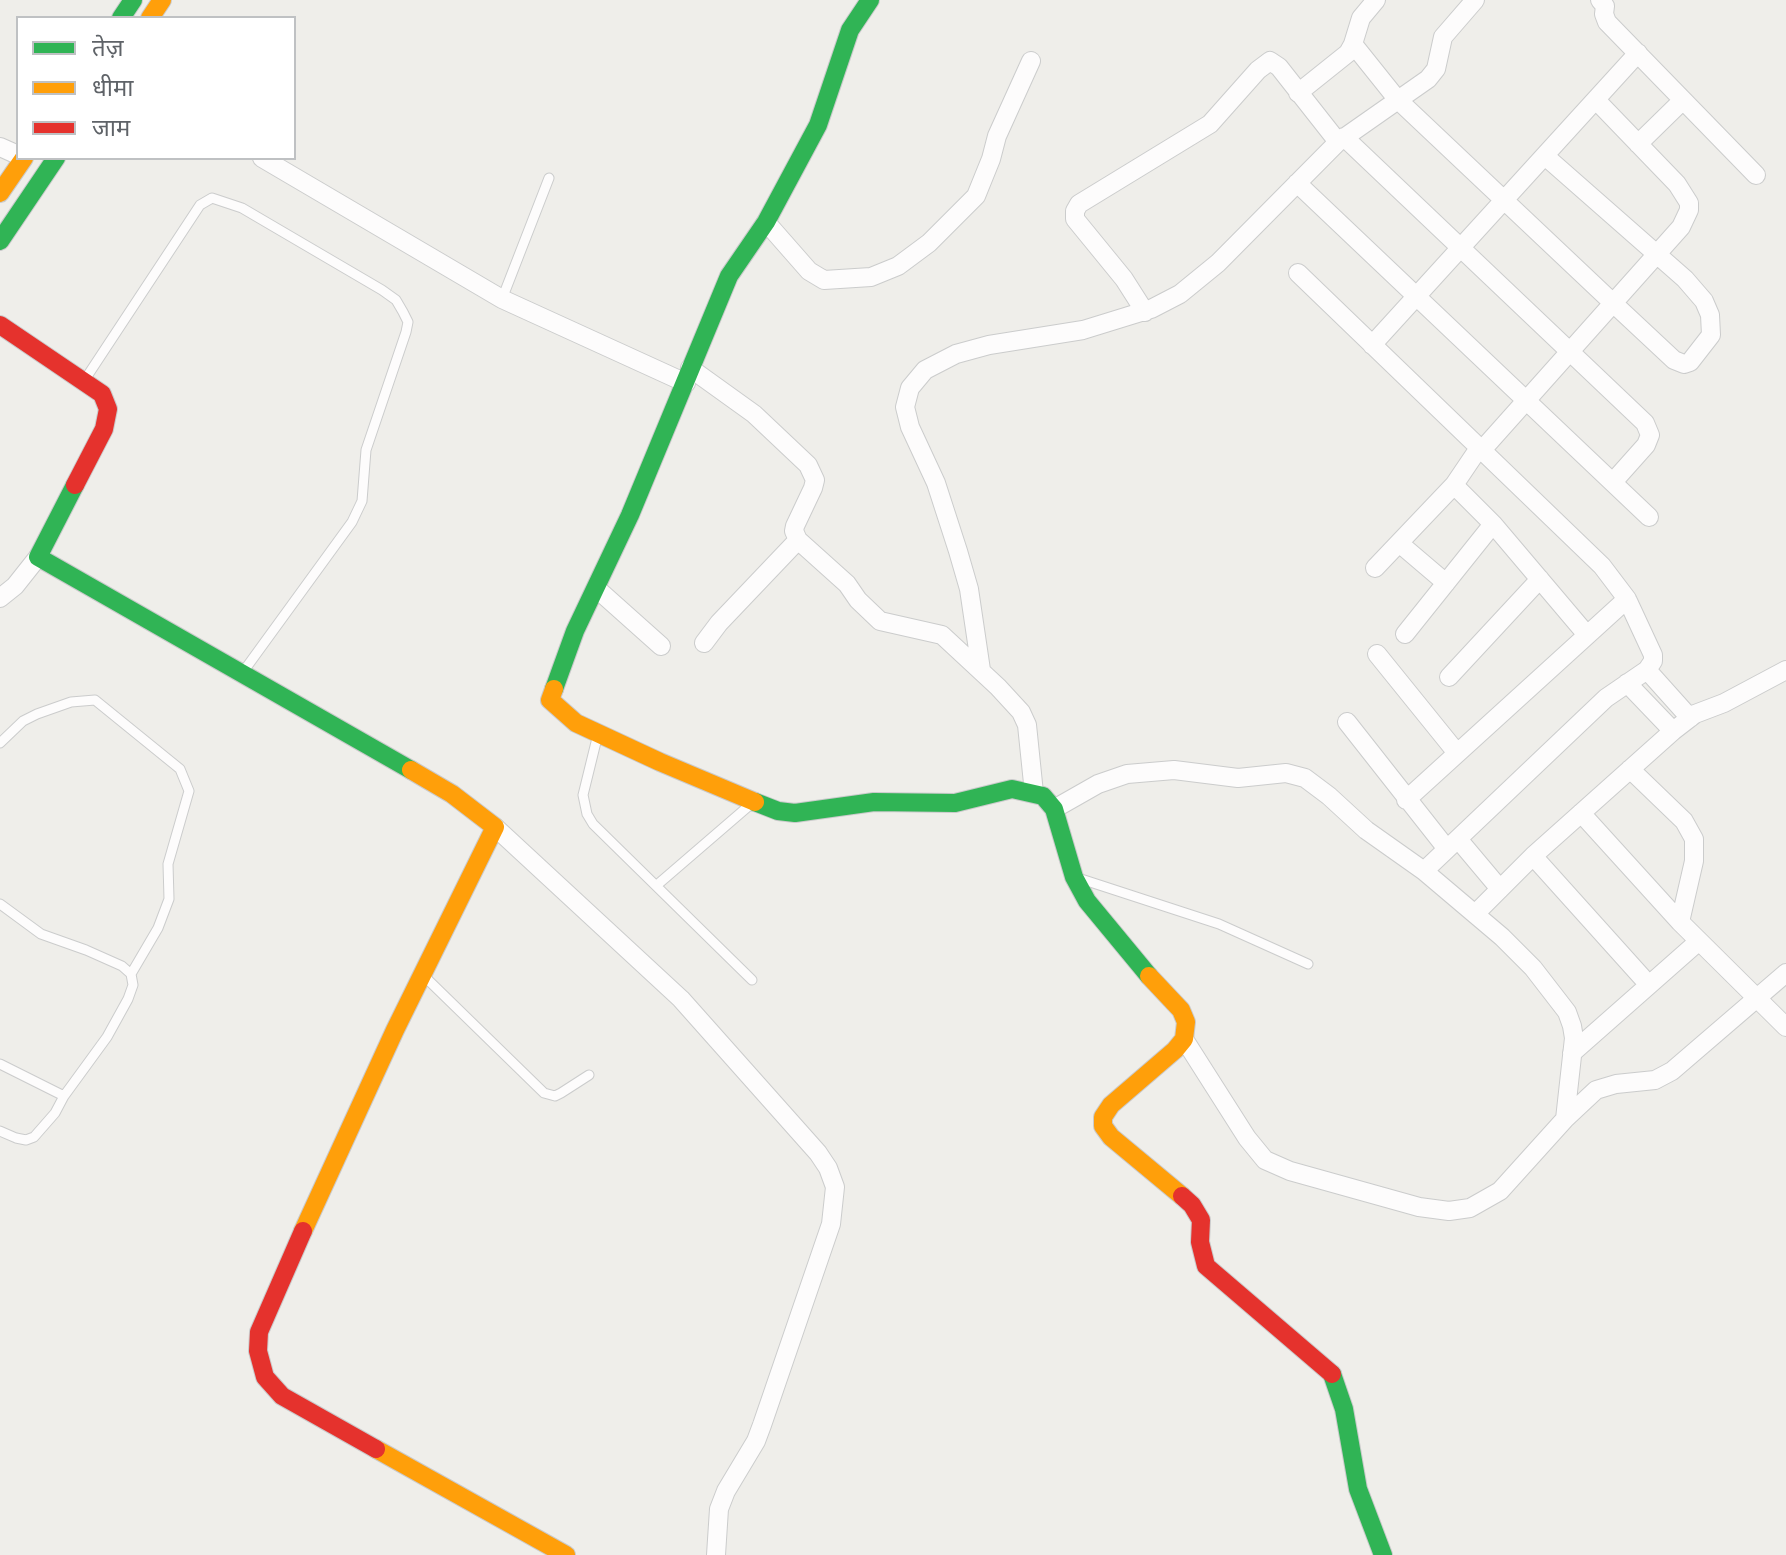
<!DOCTYPE html>
<meta charset="utf-8">
<style>
body{margin:0}
#map{position:relative;width:1786px;height:1555px;overflow:hidden;background:#efeeea;font-family:"IBM Plex Sans","Noto Sans Devanagari",sans-serif}
canvas{display:block}
.legend{position:absolute;left:16px;top:16px;width:280px;height:144px;box-sizing:border-box;background:#fff;border:2px solid #bfc1c3;margin:0;padding:10px 14px;list-style:none;font-size:24px;color:#5f6368}
.legend li{display:flex;align-items:center;gap:16px;height:40px}
.legend b{width:40px;border:2px solid #bfc1c3}
</style>
<div id="map">
<canvas width="1786" height="1555"></canvas>
<ul class="legend">
<li><b style="height:10px;background:#30b455"></b>तेज़</li>
<li><b style="height:10px;background:#ff9f0a"></b>धीमा</li>
<li><b style="height:10px;background:#e5322d"></b>जाम</li>
</ul>
</div>
<script>
const ctx = document.querySelector('canvas').getContext('2d');
ctx.lineJoin = 'round';
function toPath(rows) {
  const path = new Path2D();
  for (const r of rows) {
    path.moveTo(r[0], r[1]);
    for (let i = 2; i < r.length; i += 2) path.lineTo(r[i], r[i + 1]);
  }
  return path;
}
function stroke(path, color, width, dash) {
  ctx.strokeStyle = color;
  ctx.lineWidth = width;
  ctx.lineCap = dash ? 'butt' : 'round';
  ctx.setLineDash(dash || []);
  ctx.stroke(path);
}
const lane = toPath([
 [502,299,549,178],
 [84,381,200,205,212,198,242,208,382,290,396,300,403,312,408,322,406,332,366,450,362,501,352,522,243,672],
 [598,734,583,795,587,814,593,824,752,980],
 [0,743,23,721,37,714,71,702,95,700,180,769,189,791,168,864,169,899,158,928,131,974],
 [1081,879,1219,924,1308,964],
 [657,885,751,804],
 [0,904,41,934,86,950,122,966,131,974,133,985,128,999,107,1037,64,1096],
 [424,976,544,1093,555,1096,561,1093,589,1075],
 [0,1064,64,1096,55,1113,34,1137,26,1140,16,1138,0,1131]
]);
const street = toPath([
 [1600,0,1605,6,1604,14,1607,22,1756,175],
 [1353,44,1397,99,1613,303,1674,360,1684,364,1690,362,1711,335,1710,315,1704,301,1685,279,1545,156],
 [1298,93,1348,53,1353,44,1361,18,1376,0],
 [1344,137,1645,423,1650,435,1646,445,1613,482],
 [1638,144,1683,100],
 [0,147,18,155],
 [262,158,502,299,686,383],
 [1297,183,1649,517],
 [766,222,809,271,824,280,871,277,898,266,929,243,976,196,991,159,997,136,1031,61],
 [1298,273,1602,566,1627,599,1653,655,1653,661,1647,670,1606,698,1424,871],
 [1145,312,1124,279,1075,219,1075,211,1079,204,1210,124,1258,70,1270,61,1279,67,1338,142],
 [1372,345,1638,53],
 [690,368,754,414,808,465,815,480,813,488,795,526,794,531,798,540,719,623,704,643],
 [1479,448,1454,485,1493,524,1587,635],
 [1482,450,1681,227,1689,210,1689,203,1677,184,1596,100],
 [798,540,847,584,858,600,880,621,942,635,998,687,1021,712,1027,725,1034,793],
 [1399,543,1446,583],
 [1375,568,1454,485],
 [596,588,661,646],
 [0,598,15,586,38,557],
 [1405,634,1493,524],
 [1377,654,1457,753],
 [981,670,969,589,958,551,936,483,910,427,905,407,910,388,925,370,956,354,989,345,1083,330,1151,309,1180,294,1218,263,1338,142,1428,79,1436,69,1443,37,1475,0],
 [1647,670,1690,718],
 [1449,677,1540,579],
 [1627,683,1673,731],
 [1347,722,1447,849],
 [1630,769,1684,821,1694,839,1694,861,1680,922],
 [1406,800,1627,599],
 [1054,809,1098,784,1127,774,1174,770,1238,778,1286,773,1305,778,1329,796,1366,830,1424,871,1502,937,1533,968,1567,1012,1572,1026,1574,1038,1565,1119],
 [1581,813,1680,922,1786,1027],
 [495,827,681,999,818,1153,828,1168,835,1187,831,1224,762,1425,756,1441,726,1491,719,1509,716,1555],
 [1458,839,1500,889],
 [1533,856,1649,985],
 [1475,914,1533,856,1673,731,1695,714,1724,703,1786,670],
 [1184,1039,1247,1138,1265,1160,1290,1171,1419,1207,1449,1211,1470,1208,1500,1191,1565,1119,1596,1090,1616,1084,1655,1080,1672,1071,1786,973],
 [1572,1053,1699,941]
]);
const fast = toPath([
 [121,18,133,0],
 [0,241,56,158],
 [75,485,38,557,411,770],
 [554,689,575,631,630,515,729,276,766,222,818,125,850,30,870,0],
 [755,802,778,811,795,813,874,802,955,803,1012,789,1043,796,1054,809,1074,877,1087,901,1149,976],
 [1332,1374,1344,1409,1358,1489,1383,1555]
]);
const slow = toPath([
 [150,18,162,0],
 [0,193,24,158],
 [554,689,550,700,576,723,660,762,755,802],
 [1149,976,1181,1010,1186,1022,1184,1039,1175,1050,1111,1105,1103,1117,1103,1126,1111,1137,1182,1196],
 [303,1231,395,1030,495,827,452,794,411,770],
 [376,1449,566,1555]
]);
const jam = toPath([
 [0,325,102,394,108,409,104,429,75,485],
 [1182,1196,1192,1205,1201,1220,1200,1242,1206,1266,1332,1374],
 [303,1231,259,1332,258,1351,265,1377,282,1396,376,1449]
]);
stroke(lane, '#cbcccc', 11);
stroke(street, '#cbcccc', 20);
stroke(fast, '#cacacb', 20);
stroke(slow, '#cacacb', 20);
stroke(jam, '#cacacb', 20);
stroke(lane, '#fdfcfc', 9);
stroke(street, '#fdfcfc', 18);
stroke(fast, '#30b455', 18);
stroke(slow, '#ff9f0a', 18);
stroke(jam, '#e5322d', 18);
</script>
